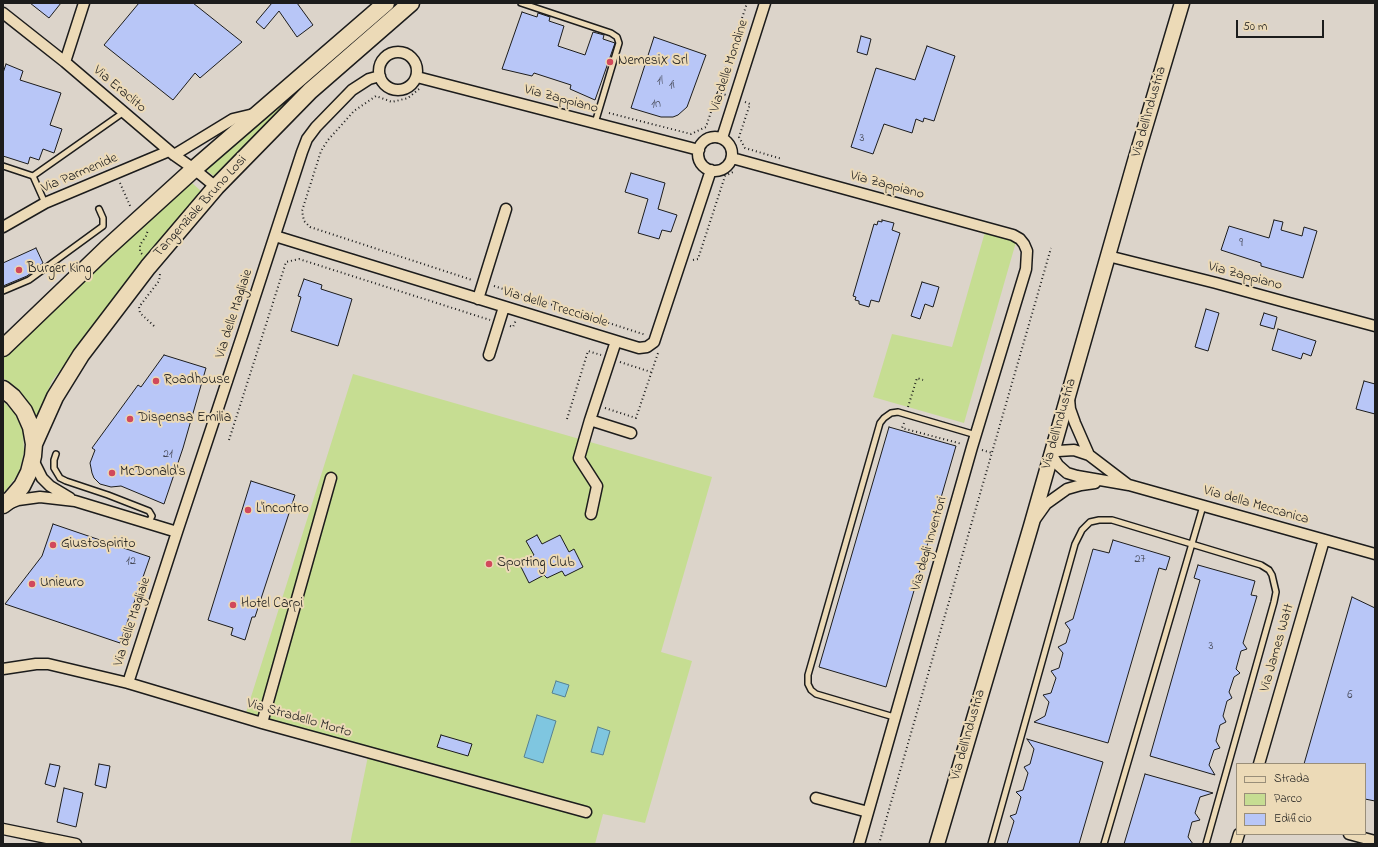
<!DOCTYPE html>
<style>
body{margin:0}
#map{position:relative;width:1378px;height:847px;overflow:hidden;background:#dcd4ca;font-family:"Indie Flower",sans-serif}
canvas{display:block}
.frame{position:absolute;inset:0;border:4px solid #1c1c1c;pointer-events:none}
.legend{position:absolute;left:1236px;top:763px;width:130px;height:72px;box-sizing:border-box;background:#ecdab7;border:1px solid #998e79;margin:0;padding:5px 7px;list-style:none;font-size:12px;color:#1c1c1c}
.legend li{display:flex;align-items:center;gap:8px;height:20px}
.legend b{width:20px;border:1px solid #998e79}
.scale{position:absolute;left:1236px;top:20px;width:88px;height:18px;box-sizing:border-box;border:2px solid #1c1c1c;border-top:0;padding-left:5px;font-size:12px;line-height:14px;white-space:nowrap;color:#1c1c1c;-webkit-text-stroke:3px #ecdab7;paint-order:stroke}
</style>
<div id="map">
<canvas width="1378" height="847"></canvas>
<div class="frame"></div>
<ul class="legend">
<li><b style="height:5px;background:#ecdab7"></b>Strada</li>
<li><b style="height:11px;background:#c6dd92"></b>Parco</li>
<li><b style="height:11px;background:#b8c6f7"></b>Edificio</li>
</ul>
<div class="scale">50 m</div>
</div>
<script>
const ctx = document.querySelector('canvas').getContext('2d');
ctx.lineJoin = 'round';
function fill(path, color) {
  ctx.fillStyle = color;
  ctx.fill(path, 'evenodd');
}
function toPath(rows) {
  const path = new Path2D();
  for (const r of rows) {
    if (r.length === 3) {
      path.moveTo(r[0] + r[2], r[1]);
      path.arc(r[0], r[1], r[2], 0, 2 * Math.PI);
      continue;
    }
    path.moveTo(r[0], r[1]);
    for (let i = 2; i < r.length; i += 2) path.lineTo(r[i], r[i + 1]);
  }
  return path;
}
function stroke(path, color, width, dash) {
  ctx.strokeStyle = color;
  ctx.lineWidth = width;
  ctx.lineCap = dash ? 'butt' : 'round';
  ctx.setLineDash(dash || []);
  ctx.stroke(path);
}
function write(font, color, halo, rows, align = 'center') {
  ctx.font = font + ' "Indie Flower",sans-serif';
  ctx.lineWidth = 4;
  ctx.setLineDash([]);
  ctx.textBaseline = 'middle';
  ctx.strokeStyle = halo;
  ctx.fillStyle = color;
  for (const [text, x, y, turn = 0] of rows) {
    ctx.save();
    ctx.translate(x, y);
    ctx.rotate((+turn || 0) * Math.PI / 180);
    ctx.textAlign = isNaN(turn) ? turn : align;
    if (halo) ctx.strokeText(text, 0, 0);
    ctx.fillText(text, 0, 0);
    ctx.restore();
  }
}
fill(toPath([
 [291,96,289,100,226,167,215,177,205,169,283,101],
 [191,182,202,192,122,287,66,363,52,381,37,417,21,392,14,386,3,378,3,356,91,270],
 [985,232,1016,242,964,423,873,397,892,334,952,347],
 [353,374,712,477,661,652,692,661,645,823,603,814,595,844,350,844,368,756,244,719],
 [3,401,14,412,23,431,24,452,19,473,7,489,3,493]
]), '#c6dd92');
const water = toPath([
 [556,681,569,685,565,697,552,693,556,681],
 [537,715,556,721,543,763,524,757,537,715],
 [598,727,610,731,603,755,591,752,598,727]
]);
fill(water, '#7fc6e0');
stroke(water, '#578292', 1);
const building = toPath([
 [30,3,61,3,49,18,30,3],
 [139,3,193,3,242,42,200,78,195,73,173,100,104,45,139,3],
 [272,3,297,3,313,25,297,37,279,11,264,29,256,22,272,3],
 [522,12,537,17,538,13,550,17,549,21,564,26,558,46,585,55,593,32,604,35,603,39,615,43,595,100,570,89,571,85,534,73,532,76,502,69,522,12],
 [861,36,871,39,867,55,857,52,861,36],
 [654,37,706,55,687,107,678,115,673,117,661,117,631,108,654,37],
 [927,46,955,56,934,121,924,118,923,122,916,119,912,133,884,124,873,154,851,147,876,68,915,80,927,46],
 [6,64,23,71,20,80,61,93,50,125,62,129,54,153,43,149,39,160,30,157,28,164,3,156,3,73,6,64],
 [631,173,665,183,658,209,677,215,671,232,662,230,659,239,638,233,648,199,625,192,631,173],
 [882,220,894,223,892,230,900,233,879,302,871,300,869,307,859,304,859,301,855,300,856,297,853,296,874,224,877,225,878,221,882,222,882,220],
 [1274,220,1283,222,1281,230,1302,236,1304,227,1317,231,1303,278,1261,266,1261,263,1221,250,1229,226,1269,238,1274,220],
 [36,248,43,263,27,276,3,286,3,263,36,248],
 [304,279,322,285,321,289,352,299,338,346,291,331,301,297,298,296,304,279],
 [922,282,939,287,933,307,925,304,920,319,911,316,922,282],
 [1206,309,1219,313,1208,351,1195,347,1206,309],
 [1264,313,1277,317,1274,329,1260,325,1264,313],
 [1278,329,1316,341,1311,356,1303,353,1301,359,1272,350,1278,329],
 [164,355,206,368,183,448,164,504,121,486,111,487,100,484,94,478,92,473,90,463,95,450,92,448,138,385,141,387,164,355],
 [1364,381,1375,384,1375,414,1356,409,1364,381],
 [889,427,956,446,886,687,819,667,889,427],
 [251,481,295,495,255,617,252,617,245,640,231,635,233,628,208,620,251,481],
 [53,524,150,557,120,643,5,604,42,556,53,524],
 [537,535,542,544,560,535,569,552,574,549,583,567,565,576,562,571,547,578,544,575,529,583,519,563,534,555,526,541,537,535],
 [1113,540,1170,557,1166,570,1159,568,1108,743,1034,722,1045,716,1049,702,1043,695,1051,693,1056,678,1051,671,1059,668,1063,653,1058,647,1066,643,1070,630,1065,623,1073,619,1093,549,1109,553,1113,540],
 [1198,565,1255,581,1251,595,1257,596,1243,643,1247,649,1241,651,1236,669,1240,673,1234,677,1229,692,1232,698,1227,701,1223,716,1226,722,1220,725,1216,741,1220,748,1214,750,1209,765,1215,775,1150,756,1200,580,1194,578,1198,565],
 [1352,597,1375,608,1375,801,1365,799,1365,764,1304,764,1352,597],
 [441,735,472,744,468,756,437,747,441,735],
 [1027,739,1103,762,1079,844,1007,844,1014,821,1010,816,1016,814,1021,797,1016,792,1023,790,1028,773,1024,767,1030,764,1034,749,1027,739],
 [50,764,60,766,55,787,45,784,50,764],
 [99,764,110,766,106,788,95,785,99,764],
 [1145,774,1213,793,1200,797,1195,813,1200,820,1192,822,1188,837,1193,844,1124,844,1145,774],
 [64,788,83,793,76,827,57,822,64,788]
]);
fill(building, '#b8c6f7');
stroke(building, '#1c1c1c', 1);
const lane = toPath([
 [521,3,611,33,617,37,619,43,595,123],
 [3,166,33,176,124,112],
 [33,176,45,203],
 [3,291,29,280,103,226,103,218,99,209],
 [56,454,54,460,54,468,60,478,66,481,108,495,149,511,152,516,148,524],
 [894,717,816,694,811,690,808,684,808,675,880,423,884,418,891,413,898,412,976,435],
 [991,844,1075,544,1082,530,1090,522,1099,520,1112,520,1261,565,1269,570,1272,575,1276,592,1274,602,1206,844],
 [1104,844,1203,506]
]);
const street = toPath([
 [3,13,65,62,174,155,194,169,216,187],
 [398,71,19],
 [65,62,84,3],
 [417,77,699,150],
 [715,154,17],
 [722,138,765,3],
 [174,155,233,119,254,114],
 [732,158,1013,235,1020,239,1024,244,1027,251,1026,269,972,447,859,844],
 [3,227,45,203,169,151],
 [275,236,616,341,639,348,647,347,654,342,711,170],
 [1108,256,1216,283,1289,303,1375,326],
 [478,299,506,209],
 [616,341,590,420,631,433],
 [489,355,504,307],
 [1069,399,1070,409,1075,423,1089,455,1127,484],
 [590,420,579,458,597,486,591,514],
 [1089,455,1074,450,1058,451,1051,454,1058,465,1067,473,1077,476,1129,485,1375,554],
 [33,456,34,462,42,478,50,486,70,498],
 [8,504,18,500,40,497,75,501,177,532],
 [1036,518,1046,504,1067,489,1081,485,1095,483],
 [3,669,36,664,48,664,128,683,262,723,586,812],
 [128,683,177,532,244,330,302,152,307,139,316,127,352,90,369,79,380,76],
 [262,723,331,478],
 [1259,764,1324,540],
 [816,798,868,812],
 [3,829,76,844],
 [1349,834,1375,841],
 [1236,844,1239,834]
]);
const secondary = toPath([
 [937,844,1031,526,1135,161,1182,3]
]);
const primary = toPath([
 [3,348,106,249,194,169,386,3],
 [3,389,13,397,24,411,31,427,34,444,33,456,29,472,22,486,11,499,3,505],
 [34,444,55,397,81,355,148,267,216,187,310,91,411,3]
]);
stroke(lane, '#1c1c1c', 8);
stroke(street, '#1c1c1c', 13);
stroke(secondary, '#1c1c1c', 17);
stroke(primary, '#1c1c1c', 19);
stroke(toPath([
 [419,89,408,98,392,102,376,96,354,111,328,140,321,151,302,211,304,221,310,227,472,280],
 [717,92,726,95],
 [745,102,750,104,739,137,745,148,782,159],
 [609,113,691,134,706,127,747,3],
 [120,183,131,208],
 [142,254,140,252,140,245,146,236,148,230],
 [693,260,698,259,725,176,735,171],
 [494,286,646,335],
 [154,326,140,313,139,307,159,281,160,274],
 [510,326,513,327,516,320],
 [620,362,651,372],
 [908,407,917,378,923,380],
 [605,408,636,418,658,353],
 [567,419,588,351,601,355],
 [904,423,902,428,962,444],
 [229,440,286,262,299,259,490,320],
 [982,450,992,453],
 [879,844,1051,248]
]), '#1c1c1c', 2, [1, 3]);
stroke(lane, '#ecdab7', 5);
stroke(street, '#ecdab7', 10);
stroke(secondary, '#ecdab7', 14);
stroke(primary, '#ecdab7', 16);
for (const [x, y, r, color] of [
 [610,62,4,"#d1495b"],
 [19,270,4,"#d1495b"],
 [156,381,4,"#d1495b"],
 [130,419,4,"#d1495b"],
 [112,473,4,"#d1495b"],
 [248,510,4,"#d1495b"],
 [53,545,4,"#d1495b"],
 [489,564,4,"#d1495b"],
 [32,584,4,"#d1495b"],
 [233,605,4,"#d1495b"]
]) {
  const dot = new Path2D();
  dot.arc(x, y, r, 0, 2 * Math.PI);
  ctx.fillStyle = color;
  ctx.fill(dot);
  stroke(dot, '#ecdab7', 1.5);
}
write('12px', '#434653', null, [
 ["1l",660,82],
 ["1i",672,86],
 ["1n",656,105],
 ["3",862,139],
 ["9",1241,244],
 ["21",168,455],
 ["27",1140,560],
 ["12",131,562],
 ["3",1211,647],
 ["6",1350,696]
]);
write('14px', '#1c1c1c', '#ecdab7', [
 ["NemesiX Srl",618,62],
 ["Burger King",27,270],
 ["Roadhouse",164,381],
 ["Dispensa Emilia",138,419],
 ["McDonald's",120,473],
 ["L'incontro",256,510],
 ["Giustospirito",61,545],
 ["Sporting Club",497,564],
 ["Unieuro",40,584],
 ["Hotel Carpi",241,605]
], 'left');
write('14px', '#1c1c1c', '#ecdab7', [
 ["Via delle Mondine",730,66,-72],
 ["Via Eraclito",119,90,40],
 ["Via Zappiano",561,100,15],
 ["Via dell'Industria",1150,112,-74],
 ["Via Parmenide",80,174,-23],
 ["Via Zappiano",887,186,15],
 ["Tangenziale Bruno Losi",201,207,-48],
 ["Via Zappiano",1245,277,15],
 ["Via delle Trecciaiole",555,308,17],
 ["Via delle Magliaie",235,314,-72],
 ["Via dell'Industria",1060,424,-74],
 ["Via della Meccanica",1256,506,16],
 ["Via degli Inventori",930,544,-74],
 ["Via delle Magliaie",133,622,-72],
 ["Via James Watt",1278,648,-74],
 ["Via Stradello Morto",299,719,16],
 ["Via dell'Industria",969,735,-74]
]);
</script>
